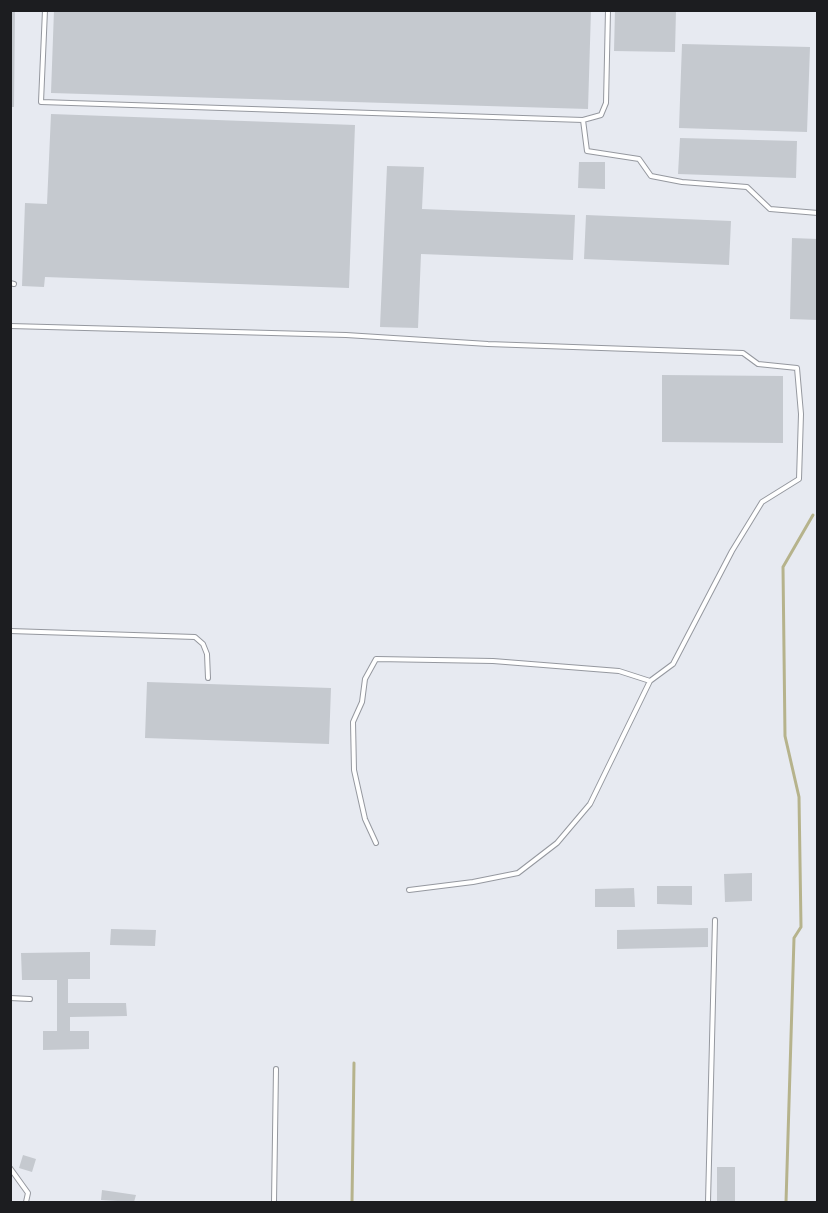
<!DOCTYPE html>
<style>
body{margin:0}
#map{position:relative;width:828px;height:1213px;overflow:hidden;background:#e7eaf1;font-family:Georgia,serif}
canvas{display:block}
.frame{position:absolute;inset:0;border:12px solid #1c1d20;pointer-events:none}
</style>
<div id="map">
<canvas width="828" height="1213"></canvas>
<div class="frame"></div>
</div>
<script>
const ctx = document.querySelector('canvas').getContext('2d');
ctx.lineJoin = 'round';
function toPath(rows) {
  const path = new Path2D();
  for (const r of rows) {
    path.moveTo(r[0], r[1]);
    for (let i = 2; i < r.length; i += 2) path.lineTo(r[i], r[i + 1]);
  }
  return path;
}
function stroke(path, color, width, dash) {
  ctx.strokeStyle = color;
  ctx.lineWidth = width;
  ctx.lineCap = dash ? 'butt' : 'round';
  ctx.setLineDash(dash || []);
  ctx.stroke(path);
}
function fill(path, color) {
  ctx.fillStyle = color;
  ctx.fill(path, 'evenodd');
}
stroke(toPath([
 [352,1202,354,1063],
 [786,1202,794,938,801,927,799,797,785,736,783,567,813,515]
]), '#b6b38c', 3);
fill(toPath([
 [10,10,15,10,14,107,10,107],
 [54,10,591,10,588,109,51,93],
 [615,10,676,10,675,52,614,51],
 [682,44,810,47,807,132,679,128],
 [51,114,355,125,349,288,45,277,44,287,22,286,25,203,47,204],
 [680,138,797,141,796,178,678,174],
 [579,162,605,162,605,189,578,188],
 [387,166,424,167,422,209,575,215,573,260,421,254,418,328,380,327],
 [586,215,731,221,729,265,584,259],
 [792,238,818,239,818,320,790,319],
 [662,375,783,376,783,443,662,442],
 [147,682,331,688,329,744,145,738],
 [752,873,752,901,725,902,724,874],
 [657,886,692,886,692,905,657,904],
 [634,888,635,907,595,907,595,889],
 [708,928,708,947,617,949,617,930],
 [111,929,156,930,155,946,110,945],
 [90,952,90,979,68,979,68,1003,126,1003,127,1016,70,1017,70,1031,89,1031,89,1049,43,1050,43,1031,57,1031,57,980,22,980,21,953],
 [23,1155,36,1159,32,1172,19,1168],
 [717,1167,735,1167,735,1202,717,1202],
 [102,1190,136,1195,134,1202,101,1200]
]), '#c5c9cf');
const service = toPath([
 [45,10,41,102,583,120,601,115,606,103,608,10],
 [583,120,587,151,639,159,651,176,682,182,747,187,770,209,818,213],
 [10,283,14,284],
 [10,326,346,335,488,344,743,353,758,364,797,368,801,414,799,479,762,502,732,551,673,664,650,681,590,804,557,843,518,873,473,882,409,890],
 [10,631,195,637,203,644,207,654,208,678],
 [376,843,365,819,354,770,353,722,362,702,365,679,376,659,493,661,619,671,650,681],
 [10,998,30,999],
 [10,1168,28,1193,26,1202],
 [274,1202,276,1069],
 [708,1202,715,920]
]);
stroke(service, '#95989f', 6);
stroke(service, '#fff', 4);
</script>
